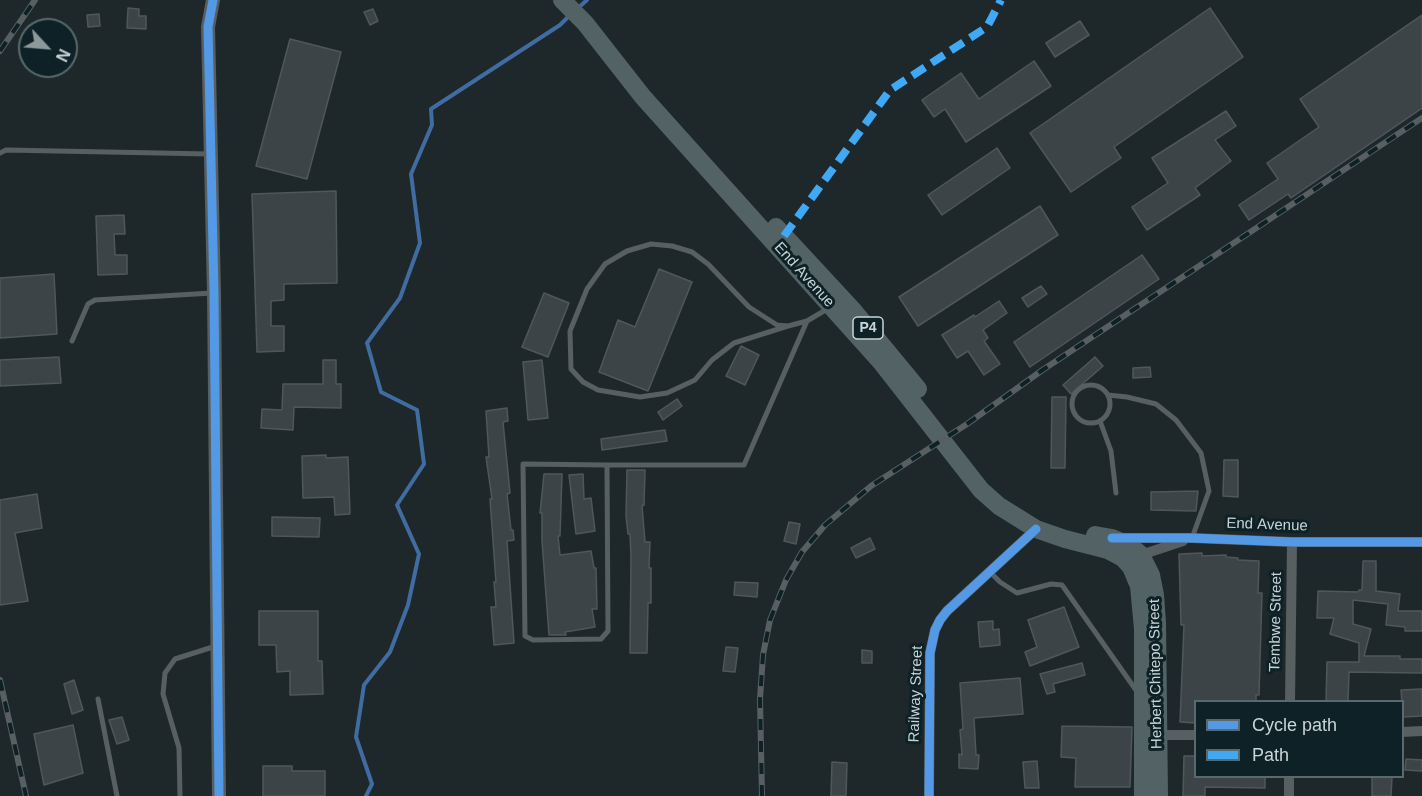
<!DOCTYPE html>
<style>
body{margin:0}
#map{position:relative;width:1422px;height:796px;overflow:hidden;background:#1e282a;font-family:Helvetica,sans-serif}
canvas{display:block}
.legend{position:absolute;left:1194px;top:700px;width:210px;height:78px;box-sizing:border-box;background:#0e2126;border:2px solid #59696d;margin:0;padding:8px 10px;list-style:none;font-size:18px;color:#c9d4d7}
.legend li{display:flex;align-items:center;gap:12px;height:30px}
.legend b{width:30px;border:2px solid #59696d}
.north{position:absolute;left:18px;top:18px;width:60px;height:60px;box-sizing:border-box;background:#0e2126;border:2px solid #59696d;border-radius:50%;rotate:116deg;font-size:16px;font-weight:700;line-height:24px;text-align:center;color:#c9d4d7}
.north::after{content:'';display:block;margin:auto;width:21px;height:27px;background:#8d989a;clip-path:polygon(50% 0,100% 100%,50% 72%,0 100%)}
</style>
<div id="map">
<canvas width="1422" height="796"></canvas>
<ul class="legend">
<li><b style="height:8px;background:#5399e6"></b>Cycle path</li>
<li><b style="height:8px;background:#3fa9f5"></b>Path</li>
</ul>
<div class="north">N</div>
</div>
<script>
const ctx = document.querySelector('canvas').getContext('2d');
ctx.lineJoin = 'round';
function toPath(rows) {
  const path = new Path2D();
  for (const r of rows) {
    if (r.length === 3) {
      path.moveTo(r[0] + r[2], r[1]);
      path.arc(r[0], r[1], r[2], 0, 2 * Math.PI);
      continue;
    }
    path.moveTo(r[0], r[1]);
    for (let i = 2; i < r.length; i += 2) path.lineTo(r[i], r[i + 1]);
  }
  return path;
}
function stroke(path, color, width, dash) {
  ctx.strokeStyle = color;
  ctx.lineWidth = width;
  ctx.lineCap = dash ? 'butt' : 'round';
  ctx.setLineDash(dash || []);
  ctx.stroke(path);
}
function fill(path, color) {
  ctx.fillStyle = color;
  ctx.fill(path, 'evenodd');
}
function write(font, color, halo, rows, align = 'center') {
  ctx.font = font + ' Helvetica,sans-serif';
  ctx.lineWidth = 6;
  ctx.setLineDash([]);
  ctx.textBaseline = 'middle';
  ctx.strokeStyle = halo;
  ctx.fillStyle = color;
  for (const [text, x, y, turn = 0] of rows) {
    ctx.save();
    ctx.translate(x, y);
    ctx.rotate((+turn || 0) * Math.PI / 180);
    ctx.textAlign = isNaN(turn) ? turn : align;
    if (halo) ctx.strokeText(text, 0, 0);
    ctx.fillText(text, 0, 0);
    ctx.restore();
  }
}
stroke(toPath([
 [577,9,587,0],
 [366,796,372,784,356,737,364,685,390,652,408,605,419,554,397,505,424,464,417,410,381,392,367,343,400,298,420,243,411,174,432,125,431,109,560,25,569,16]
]), '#416ca2', 4);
const building = toPath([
 [128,8,139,9,139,16,146,16,146,29,127,28,128,8],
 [1210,8,1243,57,1114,147,1121,158,1071,192,1030,133,1210,8],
 [373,9,378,21,370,25,364,12,373,9],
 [99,14,100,26,88,27,87,15,99,14],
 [1422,15,1422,108,1291,198,1288,194,1249,220,1239,205,1278,179,1267,163,1319,127,1300,99,1422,15],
 [1080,21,1089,35,1055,57,1046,43,1080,21],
 [290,39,341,52,307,179,256,166,290,39],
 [1034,61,1051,86,966,142,945,109,934,117,922,100,961,73,979,99,1034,61],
 [1226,111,1236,126,1215,140,1231,161,1195,188,1200,195,1147,230,1132,207,1168,183,1152,158,1226,111],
 [997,148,1010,168,942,215,928,195,997,148],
 [336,191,337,283,284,284,284,300,271,301,271,326,284,326,284,351,257,352,252,194,336,191],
 [1040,206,1058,235,918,326,899,297,1040,206],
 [124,215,125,234,114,234,115,255,127,255,127,274,98,275,96,216,124,215],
 [1142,255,1159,279,1030,367,1014,342,1142,255],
 [659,269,692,282,648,391,599,372,618,320,635,327,659,269],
 [54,274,57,334,0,338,0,278,54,274],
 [1041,286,1047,294,1028,307,1022,298,1041,286],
 [544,293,569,303,548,357,522,347,544,293],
 [999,301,1007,313,983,330,988,338,984,341,1000,364,984,375,968,351,957,358,942,335,974,315,975,317,999,301],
 [741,346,759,355,745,385,726,376,741,346],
 [59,357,61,383,0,386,0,360,59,357],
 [1095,357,1103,366,1071,394,1063,385,1095,357],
 [323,360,336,360,336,384,341,384,341,408,294,407,293,430,261,428,262,409,282,410,283,384,323,384,323,360],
 [542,360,548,418,528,420,523,362,542,360],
 [1150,367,1151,377,1133,378,1133,368,1150,367],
 [1052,397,1066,397,1065,468,1051,468,1052,397],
 [677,399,682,406,663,420,658,412,677,399],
 [507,408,508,421,503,422,510,493,507,494,511,530,513,530,514,540,507,541,514,643,494,645,491,607,496,607,494,582,496,582,490,499,492,499,486,457,489,457,486,411,507,408],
 [665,430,667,441,602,450,601,439,665,430],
 [326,455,326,458,348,457,350,514,335,515,334,497,303,498,302,456,326,455],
 [1224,460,1238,460,1238,497,1223,496,1224,460],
 [627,470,645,470,644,505,642,506,645,542,650,542,649,568,651,568,651,603,648,603,647,653,630,653,631,557,630,534,628,534,626,516,627,470],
 [544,474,562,474,560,536,558,536,560,555,591,551,594,568,596,568,597,609,592,609,595,627,565,632,566,635,549,635,542,541,542,513,540,513,544,474],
 [583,474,584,499,591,498,595,531,576,534,569,475,583,474],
 [1198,491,1196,511,1151,510,1151,492,1198,491],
 [37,494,42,528,15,533,28,601,0,605,0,500,37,494],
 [272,517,320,518,319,537,272,536,272,517],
 [789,522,800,524,796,544,784,541,789,522],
 [870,538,875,549,856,558,851,548,870,538],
 [1202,553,1202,556,1226,555,1226,557,1238,558,1238,560,1259,561,1258,593,1262,593,1259,695,1256,695,1256,702,1196,702,1196,723,1180,722,1184,625,1181,625,1179,554,1202,553],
 [1363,561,1376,561,1376,591,1400,594,1398,611,1422,611,1422,631,1405,631,1405,627,1386,625,1388,604,1353,600,1353,624,1371,629,1364,656,1400,656,1400,659,1422,659,1422,673,1349,672,1348,702,1326,702,1327,662,1359,662,1359,643,1330,634,1334,618,1317,618,1318,591,1358,592,1359,590,1362,590,1363,561],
 [735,582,758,583,757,597,734,595,735,582],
 [1064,607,1079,647,1030,666,1025,652,1037,647,1028,620,1064,607],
 [259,611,318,611,318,661,322,661,323,694,290,695,290,671,277,672,276,645,259,645,259,611],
 [993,621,993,630,999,629,1000,645,980,647,978,622,993,621],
 [726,647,738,648,735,672,723,671,726,647],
 [862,650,872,651,872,663,862,663,862,650],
 [1082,663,1085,675,1053,684,1055,692,1047,694,1040,674,1082,663],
 [1020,678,1023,714,974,718,976,755,979,755,978,769,959,768,959,754,962,755,960,730,963,729,960,683,1020,678],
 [74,680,83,710,72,714,64,684,74,680],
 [1422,689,1422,716,1403,717,1401,690,1422,689],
 [122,717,129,740,117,744,109,720,122,717],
 [73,725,83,773,44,785,34,734,73,725],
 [1062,726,1132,727,1130,787,1075,787,1076,758,1061,757,1062,726],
 [1184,756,1196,756,1196,777,1265,777,1265,788,1205,787,1205,796,1183,796,1184,756],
 [1406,759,1422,760,1422,771,1405,770,1406,759],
 [1037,761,1039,788,1025,788,1023,762,1037,761],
 [832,762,847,763,846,796,831,796,832,762],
 [263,766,292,766,292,771,325,771,325,796,263,796,263,766],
 [1372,777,1392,777,1391,796,1372,796,1372,777]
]);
fill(building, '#3c4447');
stroke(building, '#50575b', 1.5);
stroke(toPath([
 [0,153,6,150,209,154],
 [788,326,734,343,712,360,695,380,667,393,640,397,598,390,583,382,571,369,570,331,587,289,605,264,627,251,651,244,672,246,692,252,708,264,749,307,777,325,788,326,807,321,829,308],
 [72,341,88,304,95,300,212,293],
 [1091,404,19],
 [1108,395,1127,397,1156,404,1176,420,1201,453,1209,491,1192,538],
 [1100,421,1111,451,1116,493],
 [607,465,608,631,601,639,533,640,525,636,523,464,607,465,744,465,807,321],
 [990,572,1000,582,1017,593,1051,584,1062,585,1138,693],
 [98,699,117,796],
 [180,796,179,748,163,694,165,673,175,659,216,646]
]), '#575f61', 5);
stroke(toPath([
 [1122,538,1192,538,1292,542,1422,542],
 [1139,557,1141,555,1183,541],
 [1290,702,1292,542],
 [1402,732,1422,731],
 [1158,735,1196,735],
 [929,796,930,653,935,630,940,620,947,611,1036,529],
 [1289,796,1289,776]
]), '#575f61', 10);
stroke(toPath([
 [213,0,208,27,214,293,219,796]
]), '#575f61', 14);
stroke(toPath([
 [562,0,585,23,643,97,881,362,981,490,999,506,1036,529,1065,539,1108,550,1123,558,1131,567,1139,586,1143,629,1143,796],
 [776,227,852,309,918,389],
 [1095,535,1112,538,1129,545,1141,555,1151,575,1155,595,1157,623,1159,796]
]), '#536365', 18);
const rail = toPath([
 [0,51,35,0],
 [0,680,26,796],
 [762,796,760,699,763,655,770,620,786,580,802,552,825,525,871,486,967,424,1044,369,1422,118]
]);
stroke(rail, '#575f61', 6);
stroke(rail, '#0e2126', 4, [11]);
stroke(toPath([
 [784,236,890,90,987,27,1001,0]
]), '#3fa9f5', 8, [15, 8]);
stroke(toPath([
 [213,0,208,27,214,293,219,796],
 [1112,538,1192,538,1292,542,1422,542],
 [929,796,930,653,935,630,940,620,947,611,1036,529]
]), '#5399e6', 9);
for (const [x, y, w] of [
 [868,328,30]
]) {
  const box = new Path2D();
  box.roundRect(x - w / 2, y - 11, w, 22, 4.5);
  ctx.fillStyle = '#0e2126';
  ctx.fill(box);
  stroke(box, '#c9d4d7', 1.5);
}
write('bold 14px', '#c9d4d7', null, [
 ["P4",868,328]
]);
write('15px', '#c9d4d7', '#0e2126', [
 ["End Avenue",804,275,48],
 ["End Avenue",1267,525,2],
 ["Tembwe Street",1276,622,-89],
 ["Herbert Chitepo Street",1156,674,-91],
 ["Railway Street",916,694,-88]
]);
</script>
